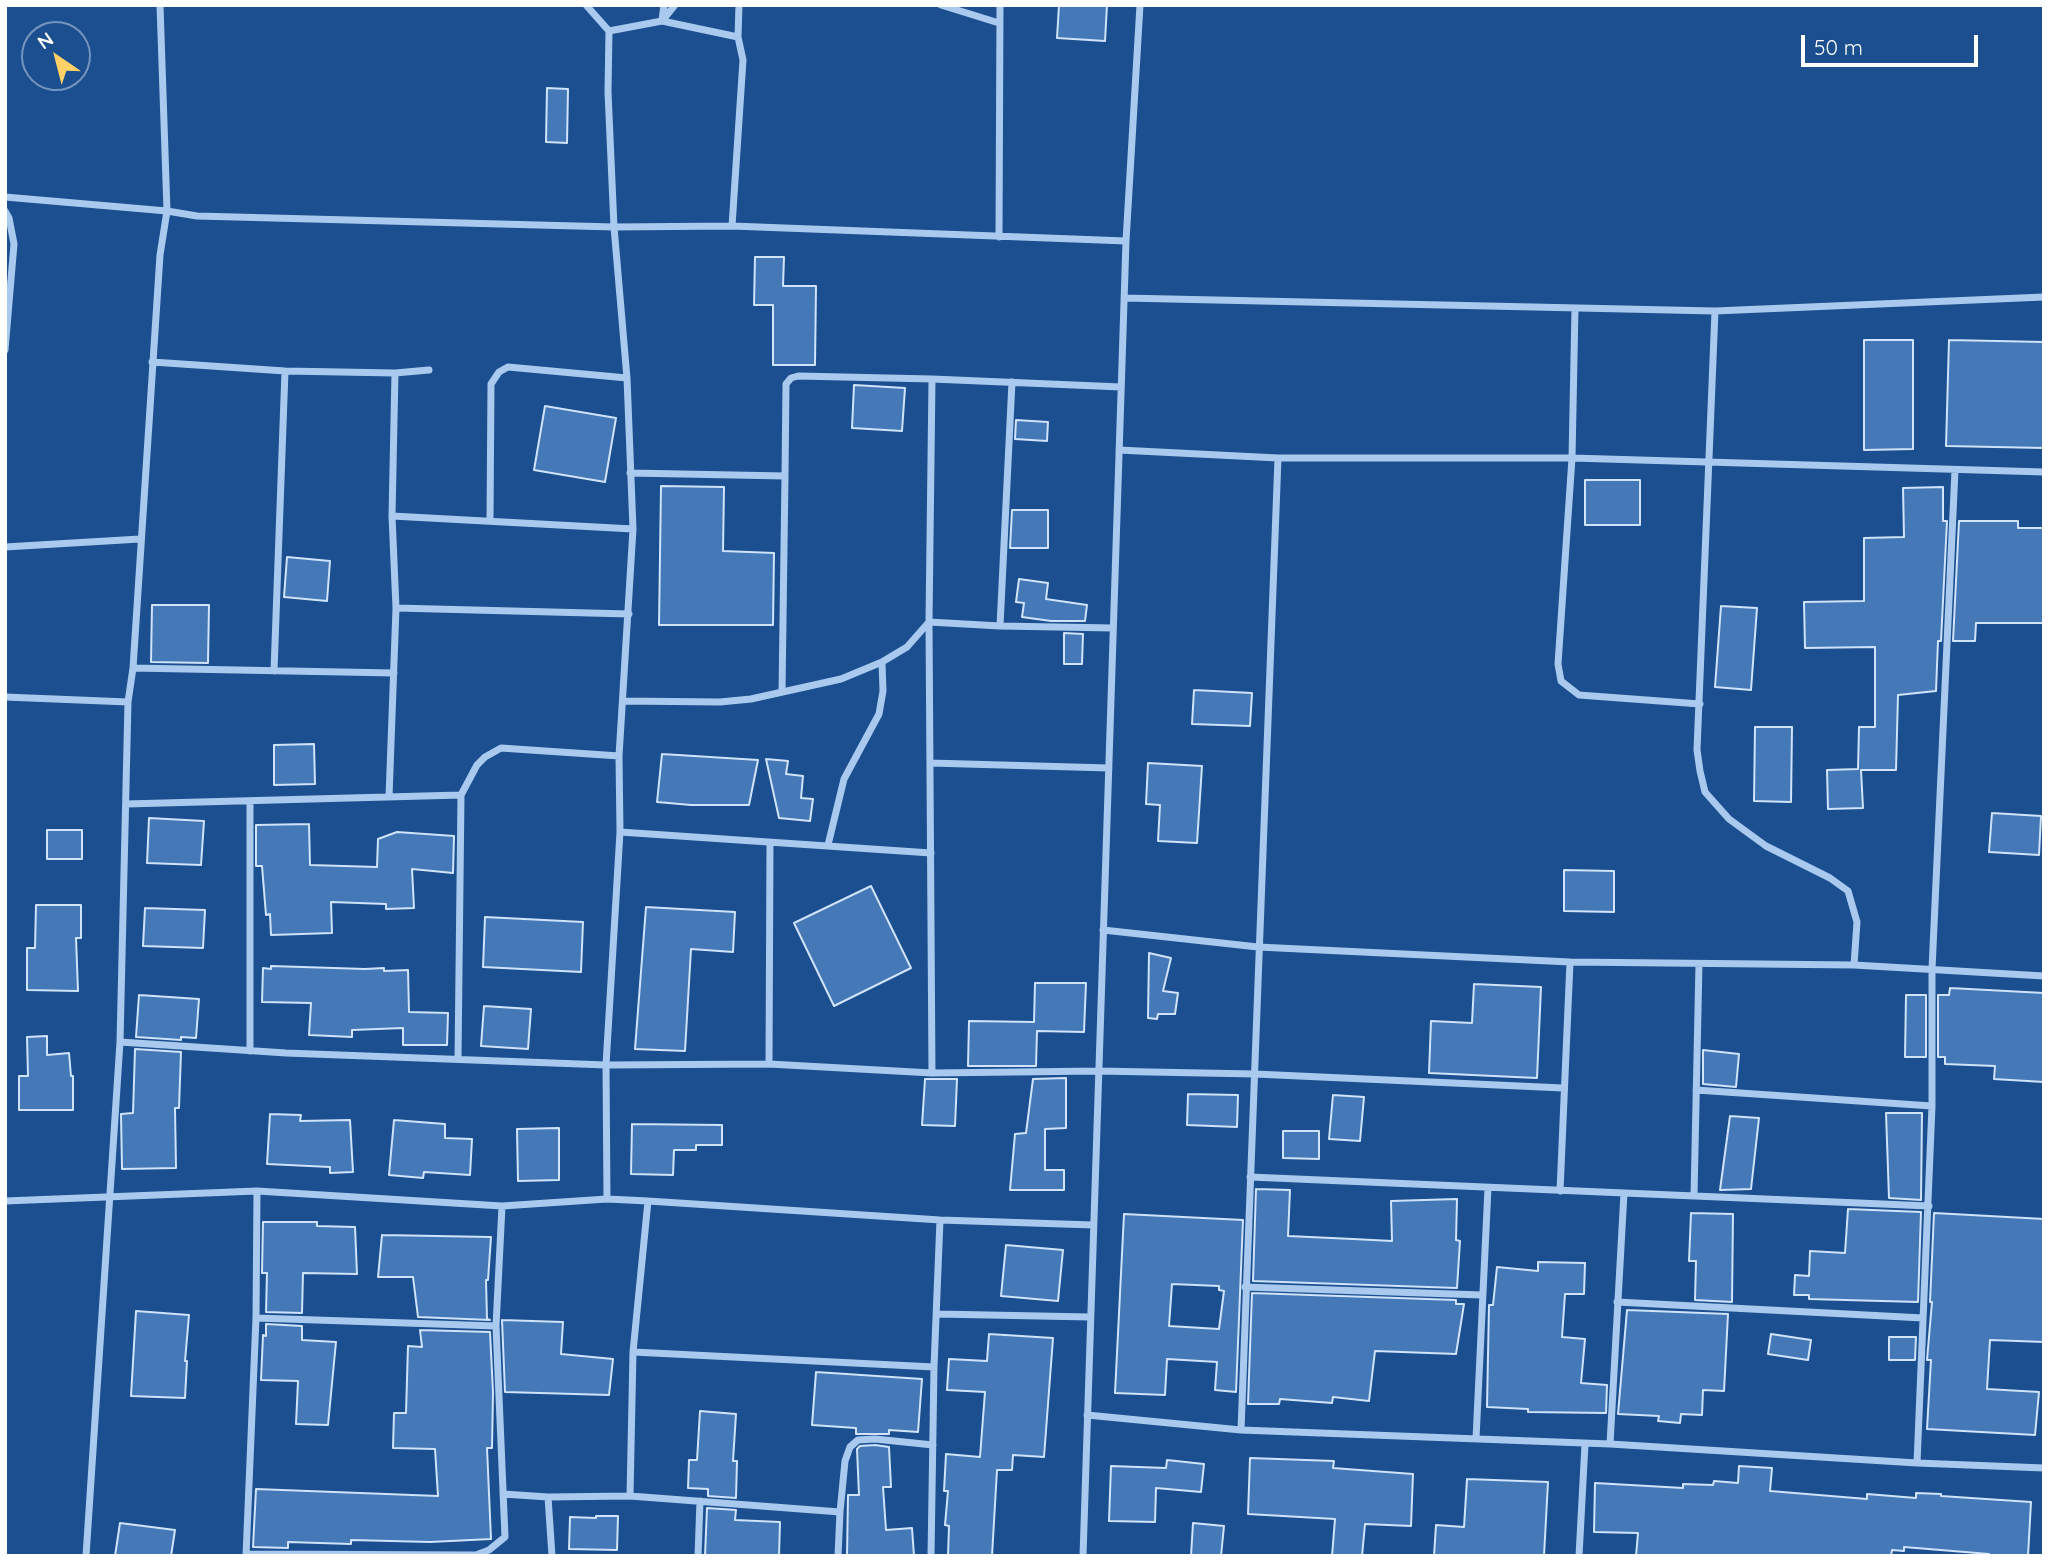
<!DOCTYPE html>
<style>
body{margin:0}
#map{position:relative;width:2049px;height:1561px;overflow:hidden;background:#1b4f8f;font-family:Quicksand,sans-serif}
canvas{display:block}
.frame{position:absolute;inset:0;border:7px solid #fff;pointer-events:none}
.north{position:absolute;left:21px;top:21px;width:70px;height:70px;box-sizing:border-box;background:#1b4f8f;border:2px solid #7695bc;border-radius:50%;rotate:325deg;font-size:19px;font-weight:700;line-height:28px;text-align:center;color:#fff}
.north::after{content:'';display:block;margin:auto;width:24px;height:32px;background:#ffd166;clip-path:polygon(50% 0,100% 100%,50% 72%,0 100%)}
.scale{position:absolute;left:1801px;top:35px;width:177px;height:32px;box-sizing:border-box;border:4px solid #fff;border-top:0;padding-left:9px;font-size:21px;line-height:24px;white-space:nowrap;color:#fff;-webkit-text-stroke:5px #1b4f8f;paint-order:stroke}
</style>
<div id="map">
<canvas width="2049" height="1561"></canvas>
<div class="frame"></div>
<div class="north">N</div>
<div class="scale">50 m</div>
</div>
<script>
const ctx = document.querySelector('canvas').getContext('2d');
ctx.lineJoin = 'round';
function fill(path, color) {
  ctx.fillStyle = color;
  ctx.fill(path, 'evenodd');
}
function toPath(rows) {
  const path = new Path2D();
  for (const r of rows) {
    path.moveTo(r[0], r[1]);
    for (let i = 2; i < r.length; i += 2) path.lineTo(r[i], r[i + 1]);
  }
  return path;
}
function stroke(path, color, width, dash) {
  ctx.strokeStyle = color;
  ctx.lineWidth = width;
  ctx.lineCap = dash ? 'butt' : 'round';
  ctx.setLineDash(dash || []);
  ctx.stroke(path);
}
const building = toPath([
 [1059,5,1107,5,1105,41,1057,38,1059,5],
 [547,88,568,89,567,143,546,142,547,88],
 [755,257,784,257,783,286,816,286,815,365,773,365,773,305,754,305,755,257],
 [1864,340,1913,340,1913,449,1864,450,1864,340],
 [1949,340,2044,342,2044,448,1946,446,1949,340],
 [854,385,905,388,902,431,852,428,854,385],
 [545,406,616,418,605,482,534,470,545,406],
 [1016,420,1048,422,1047,441,1015,439,1016,420],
 [1585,480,1640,480,1640,525,1585,525,1585,480],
 [661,486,724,487,723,551,774,553,773,625,659,625,661,486],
 [1943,487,1943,521,1947,521,1941,641,1938,641,1936,691,1898,695,1896,770,1861,770,1863,808,1828,809,1827,770,1858,769,1859,727,1875,727,1875,647,1805,648,1804,602,1864,601,1864,538,1904,537,1903,488,1943,487],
 [1012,510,1048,510,1048,548,1010,548,1012,510],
 [1959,521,2018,521,2018,528,2044,528,2044,623,1976,623,1975,641,1953,641,1959,521],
 [287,557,330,561,327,601,284,597,287,557],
 [1019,579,1048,583,1046,599,1087,605,1085,621,1051,621,1022,617,1024,603,1016,602,1019,579],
 [152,605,209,605,208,663,151,662,152,605],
 [1721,606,1757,608,1751,690,1715,687,1721,606],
 [1064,633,1083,634,1082,664,1064,664,1064,633],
 [1194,690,1252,693,1250,726,1192,724,1194,690],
 [1755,727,1792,727,1791,802,1754,801,1755,727],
 [314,744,315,784,274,785,274,745,314,744],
 [662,754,758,760,749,805,691,805,657,802,662,754],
 [766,759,788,761,786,774,803,776,801,798,813,799,810,821,779,818,766,759],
 [1148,763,1202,766,1197,843,1158,841,1160,805,1146,804,1148,763],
 [1992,813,2041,816,2039,855,1989,852,1992,813],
 [149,818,204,821,201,865,147,863,149,818],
 [309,824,310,865,377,867,378,839,397,832,454,836,453,873,412,869,414,908,386,909,386,904,331,902,332,933,271,935,270,914,266,915,262,866,256,866,256,825,309,824],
 [47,830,82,830,82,859,47,859,47,830],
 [1564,870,1614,871,1614,912,1564,911,1564,870],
 [871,886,911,968,834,1006,794,923,871,886],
 [36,905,81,905,81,938,76,938,78,991,27,990,27,948,35,948,36,905],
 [646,907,735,912,733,952,691,949,685,1051,635,1049,646,907],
 [145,908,205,910,203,948,143,946,145,908],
 [485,917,583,922,581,972,483,967,485,917],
 [1149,953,1171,958,1163,991,1178,993,1175,1014,1158,1014,1157,1019,1148,1018,1149,953],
 [271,966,365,969,384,968,384,971,408,970,409,1012,448,1013,447,1045,403,1045,403,1028,352,1030,352,1037,309,1035,311,1003,262,1002,263,968,271,969,271,966],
 [1035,983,1086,983,1084,1032,1037,1031,1036,1066,968,1066,969,1021,1034,1022,1035,983],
 [1474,984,1541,987,1537,1078,1429,1073,1431,1021,1472,1023,1474,984],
 [1950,988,2044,993,2044,1082,1994,1079,1995,1066,1945,1064,1945,1057,1938,1057,1938,995,1949,995,1950,988],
 [139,995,199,999,196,1038,181,1037,181,1040,136,1037,139,995],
 [1906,995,1926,995,1926,1057,1905,1057,1906,995],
 [484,1006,531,1009,528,1049,481,1046,484,1006],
 [47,1036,47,1055,69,1053,71,1076,73,1076,73,1110,19,1110,19,1076,28,1076,27,1037,47,1036],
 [135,1049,181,1052,179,1108,175,1108,176,1168,122,1169,121,1114,133,1113,135,1049],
 [1703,1050,1739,1054,1736,1087,1703,1084,1703,1050],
 [1066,1078,1066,1128,1045,1129,1045,1170,1064,1170,1064,1190,1010,1190,1015,1134,1026,1133,1033,1079,1066,1078],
 [925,1079,957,1079,955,1126,922,1125,925,1079],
 [1188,1094,1238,1095,1237,1127,1187,1125,1188,1094],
 [1333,1095,1364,1097,1360,1141,1329,1139,1333,1095],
 [1886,1113,1922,1113,1921,1200,1889,1198,1886,1113],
 [270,1114,301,1115,300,1121,350,1120,353,1172,330,1173,330,1167,267,1164,270,1114],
 [1730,1116,1759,1118,1751,1189,1720,1190,1730,1116],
 [394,1120,445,1124,445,1138,472,1139,470,1175,424,1172,423,1178,389,1175,394,1120],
 [632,1124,722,1125,722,1145,696,1145,696,1150,674,1150,673,1175,631,1174,632,1124],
 [559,1128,559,1180,518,1181,517,1129,559,1128],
 [1283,1131,1319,1131,1319,1159,1283,1158,1283,1131],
 [1256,1189,1290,1190,1288,1236,1353,1239,1392,1241,1391,1201,1457,1199,1456,1240,1460,1241,1457,1288,1253,1281,1256,1189],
 [1848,1209,1921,1212,1918,1302,1809,1299,1809,1295,1794,1295,1795,1275,1809,1276,1810,1251,1845,1253,1848,1209],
 [1691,1213,1733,1214,1732,1302,1695,1300,1696,1261,1689,1261,1691,1213],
 [1934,1213,2044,1219,2044,1342,1990,1340,1987,1389,2039,1392,2035,1435,1927,1429,1931,1360,1927,1360,1932,1302,1930,1302,1934,1213],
 [1124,1214,1243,1220,1236,1392,1215,1390,1217,1362,1167,1359,1165,1395,1115,1393,1124,1214],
 [1172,1284,1219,1286,1219,1290,1224,1291,1219,1329,1169,1326,1172,1284],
 [263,1222,317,1222,317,1226,355,1227,357,1274,303,1273,302,1313,266,1312,267,1273,262,1273,263,1222],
 [382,1235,491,1237,488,1280,486,1280,487,1319,490,1320,418,1317,413,1277,378,1277,382,1235],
 [1006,1245,1063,1250,1058,1301,1001,1296,1006,1245],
 [1538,1262,1585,1263,1584,1294,1565,1294,1562,1337,1585,1339,1581,1383,1607,1385,1606,1413,1528,1412,1528,1409,1487,1407,1489,1305,1493,1305,1497,1267,1538,1271,1538,1262],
 [1252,1293,1456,1300,1456,1304,1464,1304,1456,1354,1375,1351,1369,1401,1333,1397,1332,1403,1280,1399,1279,1404,1248,1404,1252,1293],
 [1627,1310,1728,1314,1724,1391,1703,1390,1702,1415,1681,1414,1680,1423,1658,1421,1659,1416,1618,1414,1627,1310],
 [136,1311,189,1315,185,1361,187,1361,185,1398,131,1396,136,1311],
 [502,1320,563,1322,561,1354,613,1359,609,1395,505,1392,502,1320],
 [266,1324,302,1326,302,1340,336,1342,328,1425,296,1424,298,1381,261,1380,263,1335,266,1336,266,1324],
 [420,1330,490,1332,493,1392,492,1448,487,1448,491,1539,430,1542,351,1540,351,1544,288,1542,288,1548,253,1547,256,1489,438,1496,435,1449,393,1448,394,1413,406,1413,408,1346,422,1347,420,1330],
 [989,1334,1053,1338,1044,1457,1013,1455,1012,1470,997,1470,992,1556,948,1556,949,1526,945,1525,948,1491,944,1491,946,1454,980,1457,985,1392,947,1390,949,1359,987,1361,989,1334],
 [1771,1334,1811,1340,1808,1360,1768,1354,1771,1334],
 [1889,1337,1916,1337,1915,1360,1889,1360,1889,1337],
 [816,1372,922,1379,918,1432,889,1430,889,1434,856,1434,856,1428,812,1425,816,1372],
 [700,1411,736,1414,733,1461,737,1461,736,1498,708,1496,708,1489,688,1488,689,1460,697,1460,700,1411],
 [875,1445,889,1447,891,1487,883,1487,886,1530,912,1528,914,1556,847,1556,848,1495,859,1495,857,1449,860,1446,875,1445],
 [1250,1458,1334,1461,1333,1468,1413,1474,1411,1526,1365,1524,1362,1556,1332,1556,1335,1519,1248,1514,1250,1458],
 [1167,1460,1204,1464,1201,1492,1156,1488,1155,1522,1109,1521,1111,1466,1166,1468,1167,1460],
 [1739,1466,1772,1468,1770,1491,1867,1499,1867,1494,1916,1498,1916,1493,1941,1494,1941,1496,2031,1502,2028,1556,1989,1556,1989,1554,1904,1547,1904,1551,1892,1550,1891,1556,1636,1556,1638,1533,1594,1532,1595,1483,1683,1488,1683,1484,1713,1485,1714,1481,1738,1483,1739,1466],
 [1467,1479,1548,1482,1544,1556,1434,1556,1436,1525,1464,1527,1467,1479],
 [707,1508,736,1510,735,1520,780,1522,779,1556,705,1556,707,1508],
 [596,1516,618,1516,617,1550,569,1549,570,1517,596,1518,596,1516],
 [120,1523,175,1530,171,1556,115,1556,120,1523],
 [1193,1523,1224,1526,1221,1556,1191,1556,1193,1523]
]);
fill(building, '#4478b7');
stroke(building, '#cfe3fa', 2);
stroke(toPath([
 [586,5,609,31,608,92,614,227,627,378,633,529,619,756,620,832,606,1065,607,1199],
 [941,5,999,23],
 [662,20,664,5],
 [662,21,675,5],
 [609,31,662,21,738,37,743,60,732,226],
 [738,37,739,5],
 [5,197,167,211,197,216,614,227,732,226,1126,241],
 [5,211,9,218,14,244,5,350],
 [999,237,1000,5],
 [1124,298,1715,311,2044,297],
 [1575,308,1572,458,1558,664,1561,681,1579,695,1700,704],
 [1715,311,1697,750,1700,771,1705,792,1729,819,1766,846,1830,878,1848,891,1857,922,1854,965],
 [152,362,285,371,395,373,429,370],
 [1119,450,1278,458,1572,458,2044,472],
 [630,473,785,476,786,384,791,378,798,376,932,379],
 [392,516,633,529],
 [490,521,491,384,499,372,508,367,627,378],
 [5,547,140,539],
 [396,608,629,614],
 [1000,626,1012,382],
 [133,668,394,673],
 [274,671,285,371],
 [782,692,785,476],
 [5,697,128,702],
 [623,701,720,702,751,699,841,679,882,662,907,647,929,622,1000,626,1113,628],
 [930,763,1109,768],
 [389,797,396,608,392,516,395,373],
 [250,801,250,1051],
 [126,804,461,795],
 [620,832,931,853],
 [828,845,844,779,879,714,883,691,882,662],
 [1103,930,1258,947,1570,962,1854,965,2044,976],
 [120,1042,286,1053,606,1065,769,1064,932,1073,1098,1071,1255,1074,1563,1088],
 [458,1059,461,795,477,765,485,757,501,748,619,756],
 [769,1064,770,844],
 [932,1073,929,622,932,379,1121,387],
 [1696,1090,1932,1106],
 [1250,1177,1929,1206],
 [1560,1191,1570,962],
 [1694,1196,1699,964],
 [5,1201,257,1191,502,1206,607,1199,648,1201,940,1220,1093,1225],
 [1245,1287,1482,1295],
 [1617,1302,1923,1318],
 [937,1314,1090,1317],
 [256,1318,496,1326],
 [633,1352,934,1367],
 [1087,1415,1241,1430,1610,1444,1917,1463,2044,1468],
 [1241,1430,1278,458],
 [1476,1439,1488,1188],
 [1610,1444,1624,1193],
 [1917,1463,1932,1106,1932,969,1955,470],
 [503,1494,548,1497,630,1496,840,1512,838,1556],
 [630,1496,633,1352,648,1201],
 [548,1497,552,1556],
 [840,1512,845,1461,850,1447,858,1440,875,1439,933,1445],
 [246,1554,476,1555,489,1550,505,1537,496,1326,502,1206],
 [86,1556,120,1042,128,702,133,668,160,255,167,211,160,5],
 [246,1556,256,1318,257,1191],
 [698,1556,700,1501],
 [931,1556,934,1367,940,1220],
 [1083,1556,1126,241,1140,5],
 [1579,1556,1585,1444]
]), '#a9c9ee', 7);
</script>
